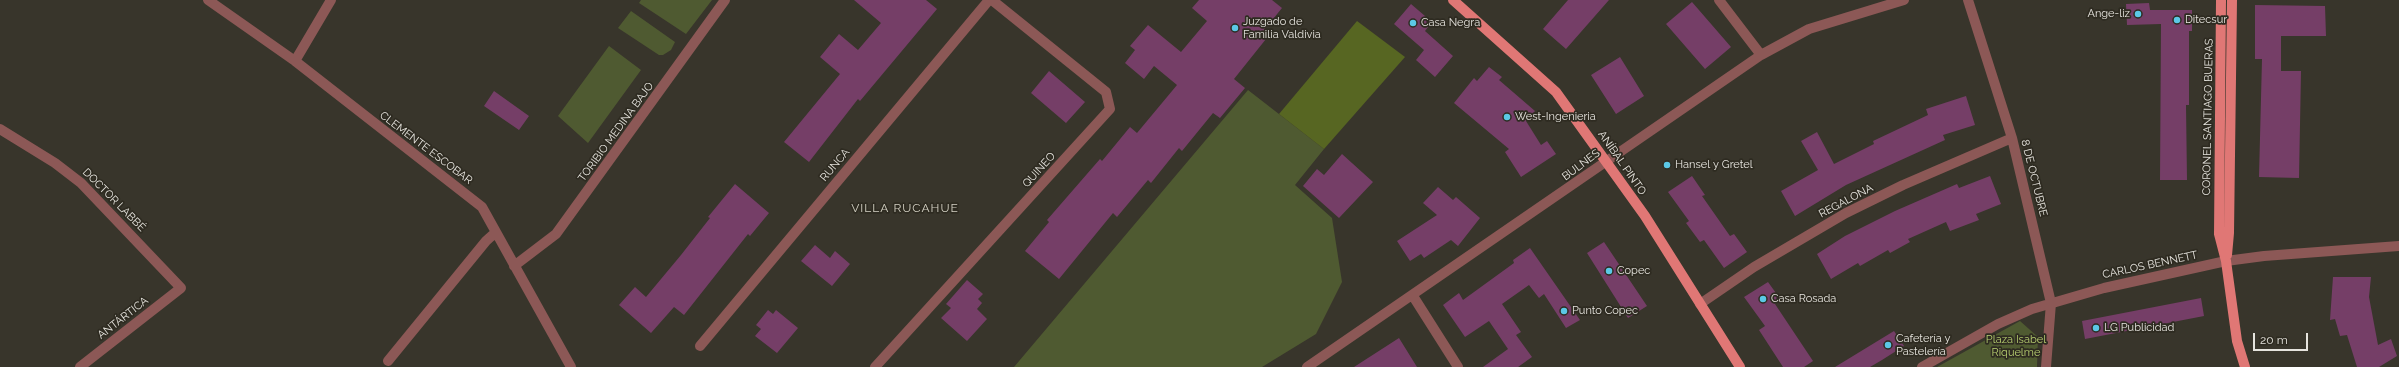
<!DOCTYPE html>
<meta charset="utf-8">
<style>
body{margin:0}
#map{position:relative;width:2399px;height:367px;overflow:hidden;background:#38352b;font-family:Raleway,sans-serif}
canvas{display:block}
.scale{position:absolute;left:2253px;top:333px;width:55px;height:18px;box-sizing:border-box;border:2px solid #e6e4de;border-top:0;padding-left:5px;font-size:12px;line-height:14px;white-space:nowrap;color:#e6e4de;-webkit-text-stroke:3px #2e2b21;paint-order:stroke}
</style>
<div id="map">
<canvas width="2399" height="367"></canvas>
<div class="scale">20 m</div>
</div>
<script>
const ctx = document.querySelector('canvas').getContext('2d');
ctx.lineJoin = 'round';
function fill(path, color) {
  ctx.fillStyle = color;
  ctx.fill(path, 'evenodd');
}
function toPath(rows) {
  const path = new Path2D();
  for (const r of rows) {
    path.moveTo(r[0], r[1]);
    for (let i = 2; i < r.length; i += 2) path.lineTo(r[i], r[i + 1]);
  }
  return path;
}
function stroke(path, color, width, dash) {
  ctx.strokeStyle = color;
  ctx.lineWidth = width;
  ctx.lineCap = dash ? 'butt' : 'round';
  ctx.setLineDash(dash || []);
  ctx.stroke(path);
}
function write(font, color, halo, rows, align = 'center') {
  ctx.font = font + ' Raleway,sans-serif';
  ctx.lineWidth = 3.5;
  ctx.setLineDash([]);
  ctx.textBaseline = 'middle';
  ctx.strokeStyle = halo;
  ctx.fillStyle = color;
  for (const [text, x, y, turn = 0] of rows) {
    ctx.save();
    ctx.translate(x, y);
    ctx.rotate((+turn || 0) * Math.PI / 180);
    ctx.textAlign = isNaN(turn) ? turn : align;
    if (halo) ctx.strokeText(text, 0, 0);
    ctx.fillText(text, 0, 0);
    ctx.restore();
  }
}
fill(toPath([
 [641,0,712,0,686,34,639,3],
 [631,11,675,42,671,50,663,55,659,55,618,28],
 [609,46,641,70,588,143,558,116],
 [1248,90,1324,149,1295,185,1332,218,1342,282,1316,334,1262,367,1014,367],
 [2020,321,2038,337,2037,367,1937,367]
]), '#4f5a31');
fill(toPath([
 [1357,21,1405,57,1324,149,1279,114]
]), '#576622');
fill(toPath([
 [854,0,926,0,937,9,860,101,858,99,809,162,784,142,840,74,820,57,839,34,858,50,881,23],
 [1199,0,1272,0,1282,8,1260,35,1266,39,1234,79,1245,88,1220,118,1213,113,1182,151,1179,148,1151,183,1148,180,1117,217,1113,213,1059,279,1025,251,1049,222,1047,220,1100,159,1102,161,1130,127,1137,133,1177,85,1154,66,1144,79,1125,63,1135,50,1130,46,1148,25,1181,52,1207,21,1192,8],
 [1568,0,1609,0,1566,49,1543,29],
 [1692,2,1731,47,1705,69,1666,24],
 [2149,3,2150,10,2192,10,2192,31,2189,31,2189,105,2186,105,2187,180,2160,180,2161,24,2127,25,2126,4],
 [1411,4,1432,22,1425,31,1453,56,1435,77,1416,60,1424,50,1394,24],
 [2255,5,2325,6,2326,36,2281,36,2281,71,2301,71,2299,178,2259,177,2262,59,2255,59],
 [1620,57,1644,96,1616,114,1591,75],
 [1489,67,1502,77,1499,80,1535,111,1526,121,1541,145,1547,141,1556,154,1521,177,1505,152,1509,149,1454,103,1474,78,1477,81],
 [1049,71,1085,102,1066,123,1031,93],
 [494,91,529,116,519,130,484,106],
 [1966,96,1975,125,1943,135,1945,140,1846,185,1795,216,1781,191,1818,170,1801,141,1817,132,1834,164,1874,144,1873,141,1928,115,1926,109],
 [1342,154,1373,182,1339,218,1303,186,1317,169,1324,175],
 [1692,176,1705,195,1702,196,1730,236,1734,234,1747,252,1724,268,1704,240,1700,242,1686,223,1689,221,1668,192],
 [1990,176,2001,204,1976,214,1979,220,1950,231,1946,222,1908,239,1910,242,1890,253,1888,250,1860,266,1858,263,1831,279,1817,254,1845,236,1895,211,1957,184,1959,188],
 [735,184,769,213,750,236,748,234,684,315,674,307,651,333,619,305,635,287,646,297,681,255,710,218,708,217],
 [1438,187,1453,200,1456,197,1480,218,1458,246,1451,240,1424,258,1421,254,1410,261,1397,241,1437,215,1423,203],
 [1604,242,1647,306,1628,318,1587,253],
 [815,245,830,258,835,251,850,264,832,286,801,261],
 [1530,248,1580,320,1566,328,1544,294,1539,298,1529,285,1502,304,1521,332,1516,335,1532,357,1518,367,1483,367,1508,349,1489,321,1465,337,1443,305,1459,293,1463,300,1514,263,1513,260],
 [2333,277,2371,277,2369,297,2378,345,2391,339,2397,356,2379,367,2357,367,2347,335,2340,336,2335,319,2330,320],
 [967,280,983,294,978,299,982,303,977,309,987,319,967,341,941,318,951,308,946,304],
 [1768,282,1781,300,1775,304,1813,361,1804,367,1783,367,1759,330,1765,326,1744,297],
 [2201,298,2204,316,2085,339,2082,321],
 [768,310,773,314,776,310,798,328,777,353,755,336,761,329,756,325],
 [1894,331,1904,346,1882,360,1870,367,1835,367],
 [1399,338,1417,367,1354,367]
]), '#753e67');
stroke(toPath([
 [208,0,295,61,482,207,571,367],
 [1719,0,1761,55],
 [1968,0,2012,138,2051,303,2046,367],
 [295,61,331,0],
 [0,129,55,163,81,183,181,288,80,367],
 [514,266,556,234,725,0],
 [1413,296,1458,367],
 [1700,304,1754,267,1846,213,1903,185,2012,138],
 [700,346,989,0],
 [388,361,486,241,496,232],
 [875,367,1110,109,1106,92,992,0],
 [1307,367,1761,55,1809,29,1904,0],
 [1922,367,1998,324,2032,309,2104,288,2226,261,2264,256,2399,246]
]), '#8c5856', 10);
stroke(toPath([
 [1453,0,1556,92,1645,216,1740,367],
 [2221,0,2219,234,2226,261,2237,341,2245,367],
 [2227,255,2229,233,2232,0]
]), '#e07775', 10);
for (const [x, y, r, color] of [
 [2138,14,4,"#5bc8e6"],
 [2177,20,4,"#5bc8e6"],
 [1413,23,4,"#5bc8e6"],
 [1235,28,4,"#5bc8e6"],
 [1507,117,4,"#5bc8e6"],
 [1667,165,4,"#5bc8e6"],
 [1609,271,4,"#5bc8e6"],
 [1763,299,4,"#5bc8e6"],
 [1564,311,4,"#5bc8e6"],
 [2096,328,4,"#5bc8e6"],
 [1888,345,4,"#5bc8e6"]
]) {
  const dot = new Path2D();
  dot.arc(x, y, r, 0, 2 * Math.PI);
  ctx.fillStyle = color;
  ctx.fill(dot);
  stroke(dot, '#2e2b21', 1.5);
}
write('11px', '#e6e4de', '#2e2b21', [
 ["Ange-liz",2130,14,"right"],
 ["Ditecsur",2185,20],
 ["Juzgado de",1243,22],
 ["Familia Valdivia",1243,35],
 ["Casa Negra",1421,23],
 ["West-Ingenieria",1515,117],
 ["Hansel y Gretel",1675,165],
 ["Copec",1617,271],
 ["Casa Rosada",1771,299],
 ["Punto Copec",1572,311],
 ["LG Publicidad",2104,328],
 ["Cafetería y",1896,339],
 ["Pastelería",1896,352]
], 'left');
write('11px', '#e6e4de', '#2e2b21', [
 ["CORONEL SANTIAGO BUERAS",2208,117,-89],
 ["TORIBIO MEDINA BAJO",616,132,-54],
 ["CLEMENTE ESCOBAR",426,148,37],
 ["ANÍBAL PINTO",1622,163,55],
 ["RUNCA",835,165,-50],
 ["BULNES",1581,165,-37],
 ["QUINEO",1039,170,-48],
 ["8 DE OCTUBRE",2034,178,76],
 ["DOCTOR LABBÉ",114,200,45],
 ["REGALONA",1846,201,-28],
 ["CARLOS BENNETT",2150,265,-12],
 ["ANTÁRTICA",123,318,-38]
]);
write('11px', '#b8d071', '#2e2b21', [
 ["Plaza Isabel",2016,340],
 ["Riquelme",2016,353]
]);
ctx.letterSpacing = '1px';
write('12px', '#d3d0c3', '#2e2b21', [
 ["VILLA RUCAHUE",905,208]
]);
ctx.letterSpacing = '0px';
</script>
